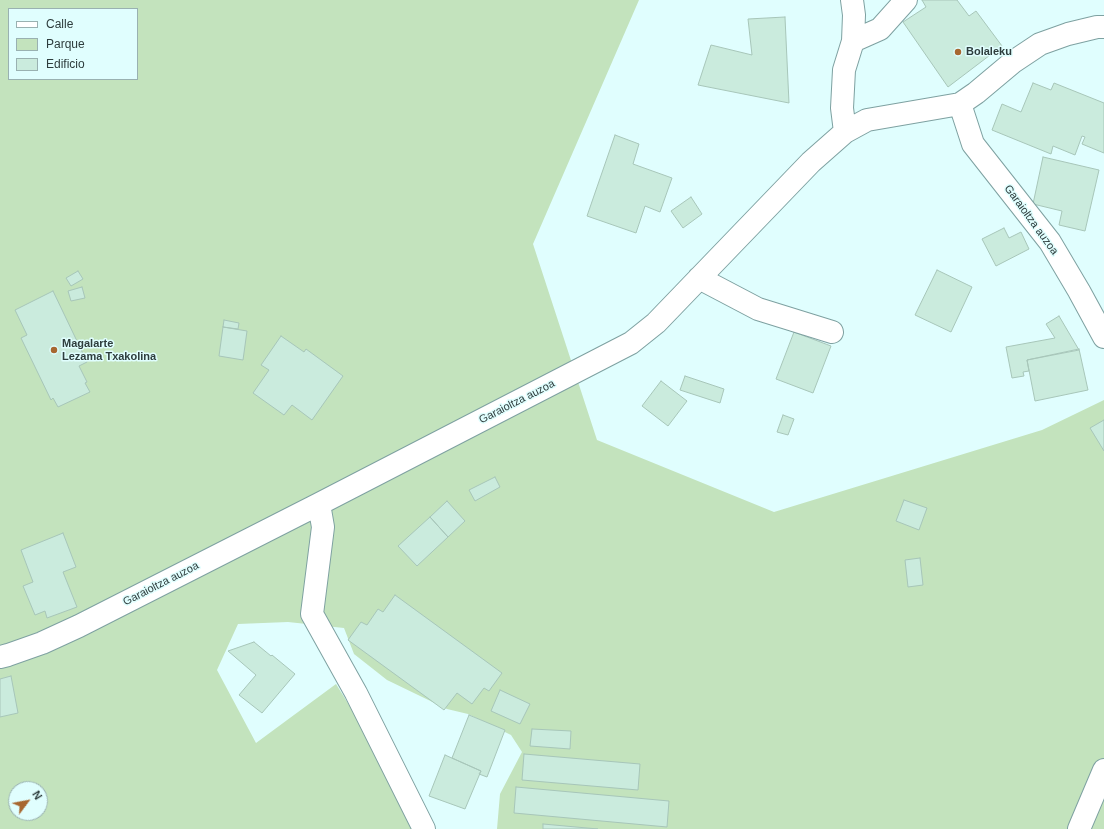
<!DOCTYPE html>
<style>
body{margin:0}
#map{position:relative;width:1104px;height:829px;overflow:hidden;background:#e0fefe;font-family:Arial,sans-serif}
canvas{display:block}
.legend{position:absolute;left:8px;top:8px;width:130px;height:72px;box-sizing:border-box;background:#e0fefe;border:1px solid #99b1b1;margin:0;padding:5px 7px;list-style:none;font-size:12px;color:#2e3d3d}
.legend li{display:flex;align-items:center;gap:8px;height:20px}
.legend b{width:20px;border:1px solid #99b1b1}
.north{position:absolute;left:8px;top:781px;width:40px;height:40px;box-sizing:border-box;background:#e0fefe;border:1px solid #99b1b1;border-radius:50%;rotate:58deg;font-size:11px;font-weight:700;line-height:16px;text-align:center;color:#2e3d3d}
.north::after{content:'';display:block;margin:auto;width:14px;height:18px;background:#a76730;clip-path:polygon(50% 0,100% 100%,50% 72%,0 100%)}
</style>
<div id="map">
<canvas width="1104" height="829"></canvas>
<ul class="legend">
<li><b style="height:5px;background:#fff"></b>Calle</li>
<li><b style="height:11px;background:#c3e3bd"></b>Parque</li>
<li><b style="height:11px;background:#caebdd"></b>Edificio</li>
</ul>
<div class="north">N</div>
</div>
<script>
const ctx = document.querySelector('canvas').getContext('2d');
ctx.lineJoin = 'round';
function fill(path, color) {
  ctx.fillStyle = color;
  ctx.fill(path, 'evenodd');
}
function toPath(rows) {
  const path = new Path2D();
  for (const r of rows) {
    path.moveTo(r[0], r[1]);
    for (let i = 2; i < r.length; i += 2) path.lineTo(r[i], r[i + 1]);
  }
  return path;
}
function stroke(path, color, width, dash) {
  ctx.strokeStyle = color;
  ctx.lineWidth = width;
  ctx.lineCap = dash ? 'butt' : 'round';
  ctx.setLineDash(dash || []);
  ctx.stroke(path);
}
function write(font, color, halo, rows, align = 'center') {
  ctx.font = font + ' Arial,sans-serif';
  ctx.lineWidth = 3;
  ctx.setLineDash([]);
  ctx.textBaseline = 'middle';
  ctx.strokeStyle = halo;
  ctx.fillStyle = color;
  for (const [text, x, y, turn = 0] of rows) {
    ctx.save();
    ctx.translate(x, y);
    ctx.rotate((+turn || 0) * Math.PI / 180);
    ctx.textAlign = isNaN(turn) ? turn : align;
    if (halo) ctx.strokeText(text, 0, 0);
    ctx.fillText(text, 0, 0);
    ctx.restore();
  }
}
fill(toPath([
 [0,0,639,0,533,244,597,440,774,512,1042,430,1104,400,1104,829,497,829,500,794,522,752,511,735,468,714,447,709,387,680,354,654,344,628,288,622,238,624,217,670,256,743,336,684,382,758,423,829,0,829],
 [9,9,137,9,137,79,9,79],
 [16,789,40,789,40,813,16,813]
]), '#c3e3bd');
const building = toPath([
 [922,0,957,0,969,16,976,11,1002,46,948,87,903,22,926,7,922,0],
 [785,17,789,103,698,85,711,45,752,55,748,19,785,17],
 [1033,83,1051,90,1054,83,1104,103,1104,153,1082,144,1085,137,1082,136,1075,155,1053,146,1051,154,992,130,1002,104,1021,112,1033,83],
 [615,135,639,144,633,164,672,178,660,212,645,206,636,233,587,216,615,135],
 [1043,157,1099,170,1085,231,1059,225,1062,211,1033,204,1043,157],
 [691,197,702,214,683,228,671,211,691,197],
 [1004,228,1009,238,1021,232,1029,249,996,266,982,239,1004,228],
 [937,270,972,287,951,332,915,315,937,270],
 [78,271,83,279,71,286,66,278,78,271],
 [82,287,85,298,71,301,68,291,82,287],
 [53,291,87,362,79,366,87,382,85,383,90,392,58,407,53,398,51,400,21,338,27,335,15,310,53,291],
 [1059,316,1079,350,1027,360,1029,371,1023,372,1024,376,1012,378,1006,347,1055,338,1046,324,1059,316],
 [224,320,239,323,238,329,223,327,224,320],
 [223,327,247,331,243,360,219,356,223,327],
 [794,332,831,346,813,393,776,379,794,332],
 [281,336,304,352,306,349,343,376,312,420,292,405,284,415,253,393,269,370,261,365,281,336],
 [1079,349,1088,390,1035,401,1027,360,1079,349],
 [685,376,724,389,720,403,680,390,685,376],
 [661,381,687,401,668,426,642,406,661,381],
 [783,415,794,419,788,435,777,432,783,415],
 [1104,420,1104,451,1090,428,1104,420],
 [495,477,500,487,475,501,469,490,495,477],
 [904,500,927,508,919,530,896,521,904,500],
 [447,501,465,521,448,537,430,517,447,501],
 [430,517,448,537,417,566,398,546,430,517],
 [63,533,76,567,63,572,77,607,47,618,45,611,35,615,23,586,33,582,21,550,63,533],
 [920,558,923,585,908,587,905,560,920,558],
 [395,595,502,673,489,691,484,688,472,704,457,693,444,710,348,640,361,622,367,625,378,609,383,612,395,595],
 [254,642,271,656,272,655,295,674,262,713,239,695,256,675,228,651,254,642],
 [11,676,18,713,0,717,0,679,11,676],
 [500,690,530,704,520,724,491,711,500,690],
 [469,715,505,730,487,777,479,774,481,771,452,758,469,715],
 [532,729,571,731,570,749,530,746,532,729],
 [524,754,640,764,638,790,522,780,524,754],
 [445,755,481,771,465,809,429,796,445,755],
 [516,787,669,801,667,827,514,813,516,787],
 [543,824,598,829,543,829,543,824]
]);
fill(building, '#caebdd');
stroke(building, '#a7c6b9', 1);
const minor = toPath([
 [853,41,880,29,906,0],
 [960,104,973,144,1050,242,1079,291,1104,337],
 [845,132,842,108,844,70,853,41,854,15,852,0],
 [699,278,758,309,832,332],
 [319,504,323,527,312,614,356,693,424,829],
 [0,657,8,655,42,643,79,626,319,504,631,343,656,323,811,162,845,132,867,120,960,104,976,93,1013,62,1040,44,1068,34,1097,27,1104,27],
 [1079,829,1104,770]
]);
stroke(minor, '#7ea1a1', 24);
stroke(minor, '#fff', 22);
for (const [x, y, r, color] of [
 [958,52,4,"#a76730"],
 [54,350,4,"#a76730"]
]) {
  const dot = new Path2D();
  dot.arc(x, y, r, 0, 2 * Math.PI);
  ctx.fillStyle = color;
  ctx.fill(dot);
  stroke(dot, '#e0fefe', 1.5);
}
write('bold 11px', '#2e3d3d', '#e0fefe', [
 ["Bolaleku",966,52],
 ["Magalarte",62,344],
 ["Lezama Txakolina",62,357]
], 'left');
write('11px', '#2e3d3d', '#e0fefe', [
 ["Garaioltza auzoa",1031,220,54],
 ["Garaioltza auzoa",517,402,-27],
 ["Garaioltza auzoa",161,584,-27]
]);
</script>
